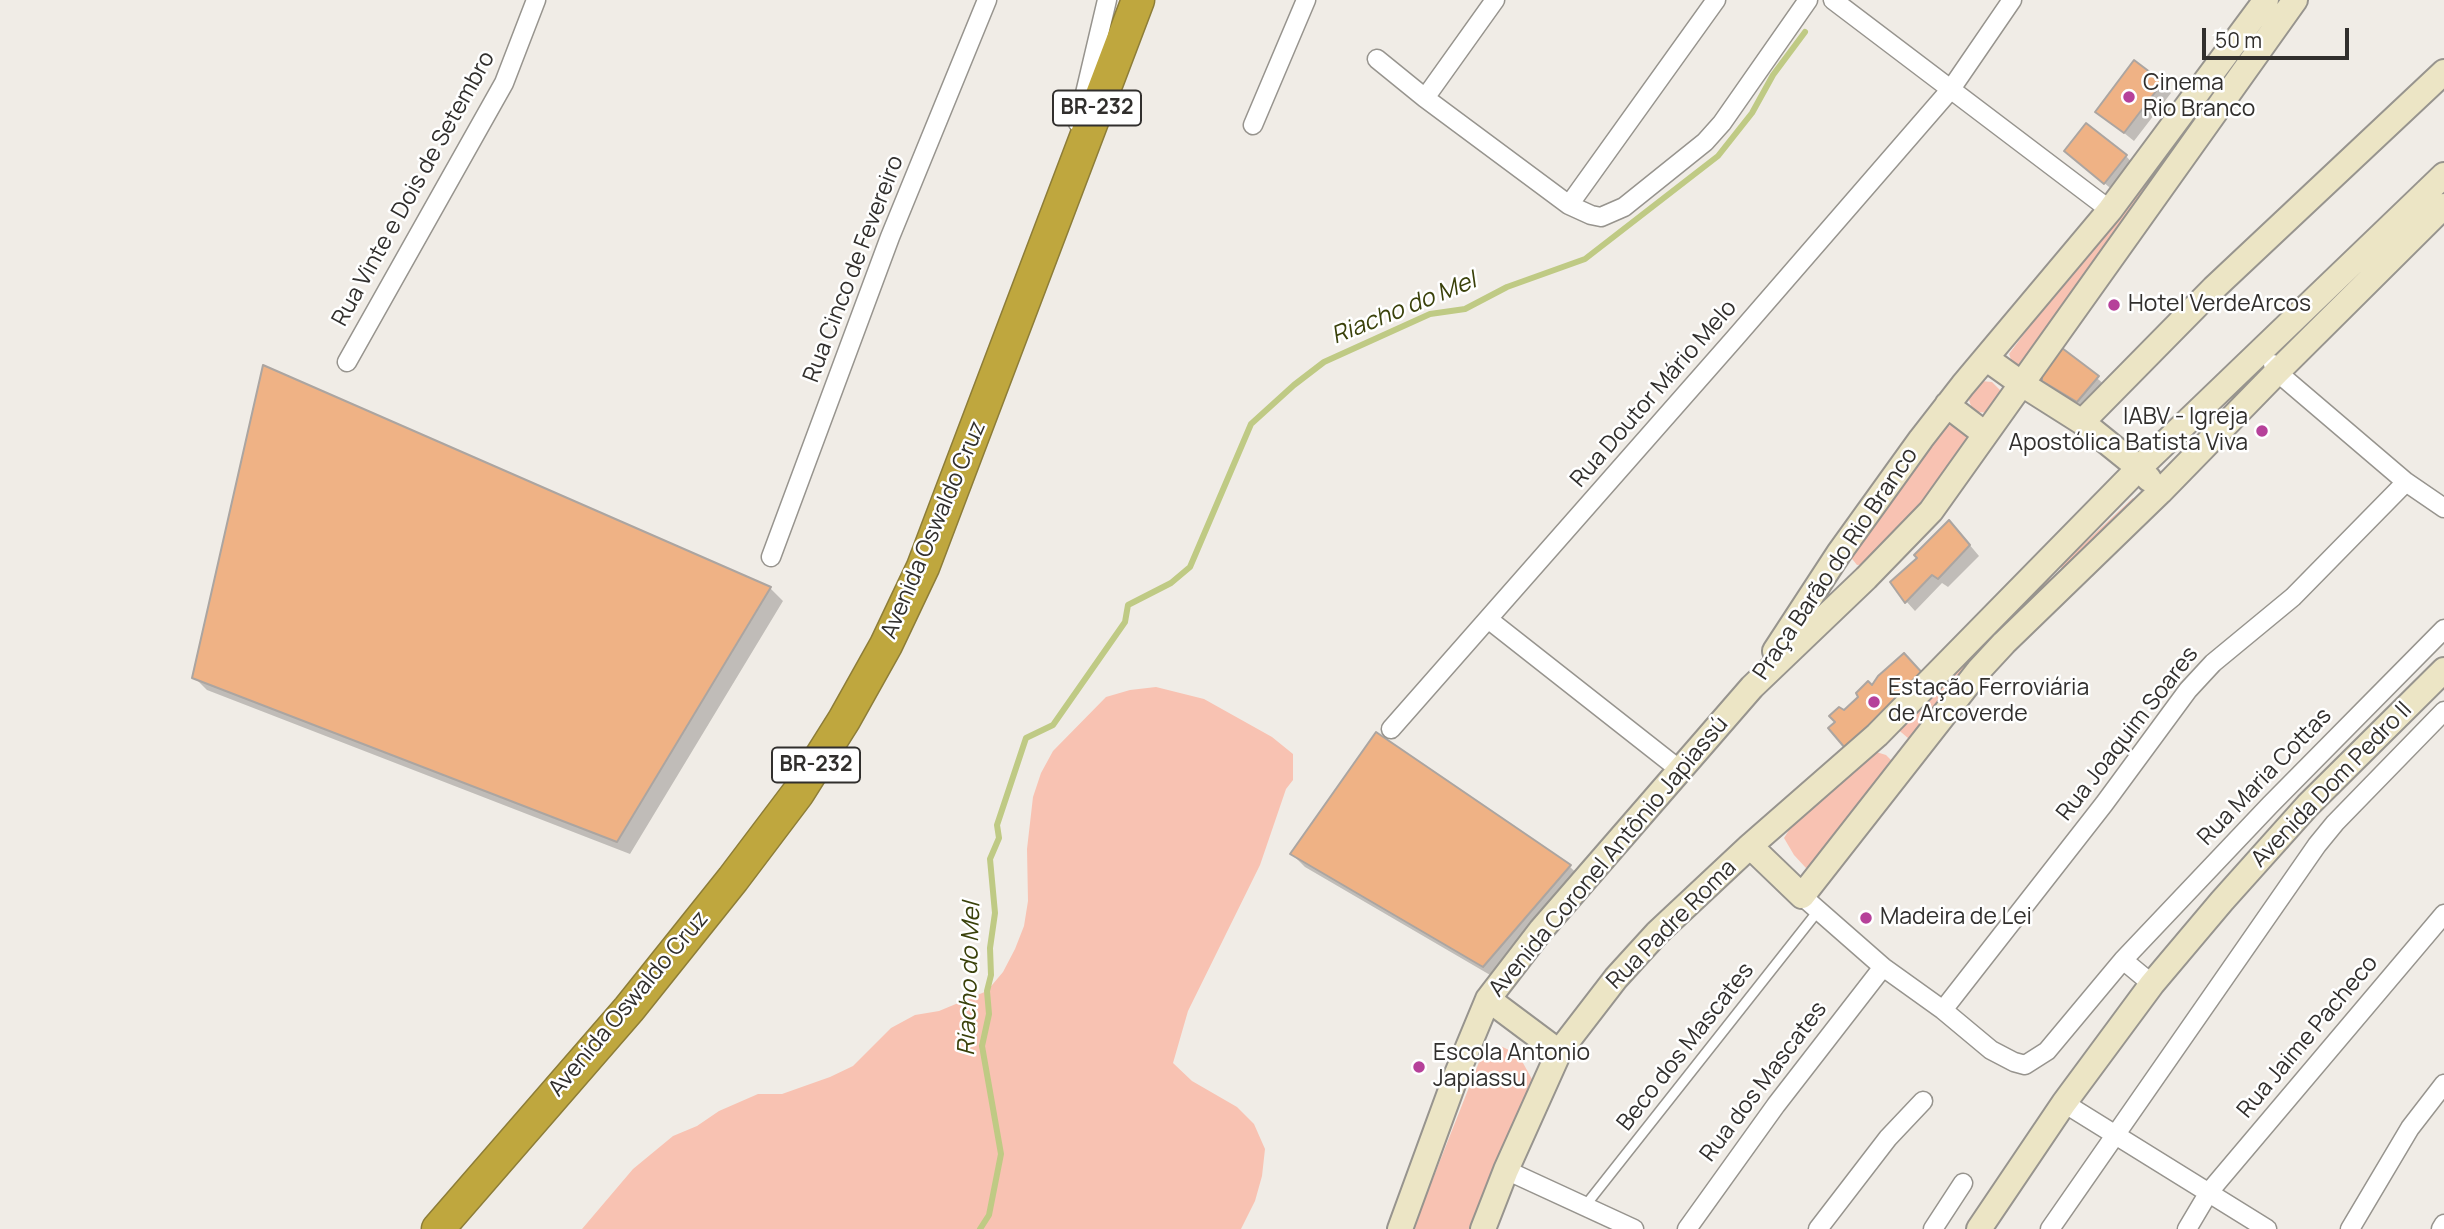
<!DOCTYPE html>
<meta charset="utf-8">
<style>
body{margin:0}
#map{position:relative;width:2444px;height:1229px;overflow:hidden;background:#f0ece6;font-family:Manrope,sans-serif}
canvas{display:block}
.scale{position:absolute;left:2202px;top:28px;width:147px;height:32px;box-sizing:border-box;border:4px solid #312f2d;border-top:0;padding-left:9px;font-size:21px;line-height:24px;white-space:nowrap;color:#312f2d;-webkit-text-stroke:5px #fff;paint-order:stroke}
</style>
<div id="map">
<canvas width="2444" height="1229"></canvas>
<div class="scale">50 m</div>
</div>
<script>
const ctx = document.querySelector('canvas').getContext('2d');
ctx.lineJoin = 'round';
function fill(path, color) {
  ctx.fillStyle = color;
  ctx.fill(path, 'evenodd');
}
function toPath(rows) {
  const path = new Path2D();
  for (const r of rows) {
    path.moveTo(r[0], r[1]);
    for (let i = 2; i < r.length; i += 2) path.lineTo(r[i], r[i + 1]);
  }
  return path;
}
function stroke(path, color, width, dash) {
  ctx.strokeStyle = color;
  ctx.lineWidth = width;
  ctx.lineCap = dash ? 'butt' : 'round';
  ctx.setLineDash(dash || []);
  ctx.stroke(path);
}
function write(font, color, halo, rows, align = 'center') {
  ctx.font = font + ' Manrope,sans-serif';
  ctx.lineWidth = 5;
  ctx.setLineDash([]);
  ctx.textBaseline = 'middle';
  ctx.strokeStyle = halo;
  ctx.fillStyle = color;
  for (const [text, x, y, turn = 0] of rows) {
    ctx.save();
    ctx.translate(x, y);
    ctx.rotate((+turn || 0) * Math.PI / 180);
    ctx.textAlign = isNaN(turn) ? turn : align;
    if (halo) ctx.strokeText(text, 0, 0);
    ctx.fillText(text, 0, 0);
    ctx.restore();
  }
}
fill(toPath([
 [2269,14,2026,366,2013,365,2009,354,2103,228],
 [1981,381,1992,382,2001,391,1989,413,1978,412,1971,406,1967,394],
 [1952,425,1964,430,1968,441,1966,453,1870,564,1857,565,1849,555,1939,427],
 [2133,498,2137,504,2066,573,2060,566],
 [2050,578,2053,583,1915,744,1895,727],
 [1156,687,1204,699,1272,737,1293,754,1293,780,1286,789,1260,865,1188,1011,1173,1063,1192,1081,1237,1107,1254,1124,1265,1149,1262,1176,1255,1201,1241,1229,582,1229,633,1169,673,1136,697,1126,719,1111,758,1094,782,1094,830,1077,853,1066,891,1028,915,1015,939,1011,987,991,1003,972,1015,949,1024,926,1028,901,1027,849,1033,797,1041,773,1053,751,1106,697,1130,690],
 [1873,751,1886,755,1893,762,1819,863,1806,868,1794,855,1784,838,1792,825],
 [1496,1044,1518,1054,1533,1081,1471,1229,1413,1229,1481,1057]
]), '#f8c2b2');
fill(toPath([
 [2161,83,2171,93,2134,141,2098,112],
 [2066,151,2126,156,2135,166,2115,192],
 [2062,350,2104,384,2084,407,2050,387,2044,381],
 [1958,531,1979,556,1948,587,1942,583,1915,611,1906,601],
 [770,588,783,601,630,854,207,690,194,677],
 [1376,734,1570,867,1583,879,1497,979,1305,867,1292,854]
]), '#0003');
stroke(toPath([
 [980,1229,989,1215,1001,1154,982,1046,989,1014,987,991,991,975,990,948,995,913,990,859,999,838,997,825,1026,738,1053,725,1125,622,1128,605,1171,583,1190,567,1251,424,1294,385,1324,362,1430,314,1465,309,1507,287,1585,259,1718,156,1752,113,1773,75,1805,32]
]), '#bfca84', 6);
const building = toPath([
 [2134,60,2163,82,2124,133,2095,112,2134,60],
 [2086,123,2127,155,2104,184,2064,151,2086,123],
 [2062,348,2099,376,2077,402,2042,381,2042,374,2062,348],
 [263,365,771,587,617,842,192,678,263,365],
 [1949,520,1970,545,1938,579,1932,575,1905,603,1890,582,1917,558,1914,555,1949,520],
 [1904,653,1925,676,1845,748,1828,728,1835,722,1829,716,1839,707,1844,710,1858,697,1856,693,1868,681,1872,685,1878,676,1904,653],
 [1376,732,1571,865,1483,967,1290,854,1376,732]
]);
fill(building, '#efb285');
stroke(building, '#aba5a1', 2);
const lane = toPath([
 [1585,1206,1818,911]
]);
const street = toPath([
 [1833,0,2110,210],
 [1377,59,1425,98,1569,205,1591,215,1601,217,1624,207,1705,142,1722,123,1808,0],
 [1425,98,1495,0],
 [1078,123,1107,0],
 [1253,125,1306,0],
 [1569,205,1716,0],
 [347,362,504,83,536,0],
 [2273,364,2277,372,2406,482,2444,508],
 [771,557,890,237,987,0],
 [1488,619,1680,770],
 [1391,729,1735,338,1951,89,2012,0],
 [1802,896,1883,967,1943,1010,1991,1050,2014,1062,2025,1065,2047,1051,2123,960,2270,805,2444,629],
 [2123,960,2152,984],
 [1943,1010,2104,804,2188,690,2213,663,2293,597,2406,482],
 [2064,1103,2267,1229],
 [1506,1170,1634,1229],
 [1687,1229,1776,1105,1883,967],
 [1818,1229,1888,1138,1923,1101],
 [1933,1229,1963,1183],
 [2050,1229,2317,845,2335,823,2444,711],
 [2187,1229,2209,1192,2444,914],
 [2350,1229,2410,1128,2444,1084],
 [2441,1229,2444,1224]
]);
const secondary = toPath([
 [1987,359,2022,384,2082,422,2139,468,2149,479],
 [1947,405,1985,434],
 [2082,422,2214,288,2444,72],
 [1775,651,1839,553,1921,439,1963,385,2110,210,2266,0],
 [1750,846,1802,896,1979,670,2004,643,2160,492,2277,372,2444,206],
 [1488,999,1559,1052],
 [1400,1229,1456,1076,1488,999,1541,930,1752,687,1866,578,1931,511,2295,0],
 [1483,1229,1506,1170,1559,1052,1616,978,1657,933,1750,846,1877,735,2139,468,2444,175],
 [1979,1229,2064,1103,2152,984,2222,901,2308,805,2444,670]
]);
const highway = toPath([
 [438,1229,629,1009,733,879,798,793,844,720,886,645,923,567,1138,0]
]);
stroke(lane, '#97948e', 12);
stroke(street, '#97948e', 21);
stroke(secondary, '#97948e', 28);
stroke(highway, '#8d7d38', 35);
stroke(lane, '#fff', 9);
stroke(street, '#fff', 18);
stroke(secondary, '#ece5c5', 24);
stroke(highway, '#bfa73e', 32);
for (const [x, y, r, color] of [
 [2129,97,7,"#b6419a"],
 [2114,305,7,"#b6419a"],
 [2262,431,7,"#b6419a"],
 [1874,702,7,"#b6419a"],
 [1866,918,7,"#b6419a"],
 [1419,1067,7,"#b6419a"]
]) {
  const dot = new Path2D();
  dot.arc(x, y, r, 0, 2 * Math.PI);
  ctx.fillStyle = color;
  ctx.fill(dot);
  stroke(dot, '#fff', 2.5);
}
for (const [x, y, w] of [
 [1097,108,88],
 [816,765,88]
]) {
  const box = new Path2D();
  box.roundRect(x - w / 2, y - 17.5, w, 35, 5);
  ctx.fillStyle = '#fff';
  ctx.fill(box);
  stroke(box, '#312f2d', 2);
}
write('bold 21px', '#312f2d', null, [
 ["BR-232",1097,108],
 ["BR-232",816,765]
]);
write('23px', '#312f2d', '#fff', [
 ["Cinema",2143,84],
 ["Rio Branco",2143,110],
 ["Hotel VerdeArcos",2128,305],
 ["IABV - Igreja",2248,418,"right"],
 ["Apostólica Batista Viva",2248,444,"right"],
 ["Estação Ferroviária",1888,689],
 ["de Arcoverde",1888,715],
 ["Madeira de Lei",1880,918],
 ["Escola Antonio",1433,1054],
 ["Japiassu",1433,1080]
], 'left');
write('23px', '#312f2d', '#fff', [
 ["Rua Vinte e Dois de Setembro",414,189,-61],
 ["Rua Cinco de Fevereiro",854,269,-69],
 ["Rua Doutor Mário Melo",1654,394,-49],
 ["Avenida Oswaldo Cruz",934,530,-67],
 ["Praça Barão do Rio Branco",1836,564,-56],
 ["Rua Joaquim Soares",2128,734,-52],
 ["Rua Maria Cottas",2265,777,-46],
 ["Avenida Dom Pedro II",2332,785,-46],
 ["Avenida Coronel Antônio Japiassú",1609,857,-50],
 ["Rua Padre Roma",1672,925,-45],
 ["Avenida Oswaldo Cruz",629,1004,-50],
 ["Rua Jaime Pacheco",2308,1037,-50],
 ["Beco dos Mascates",1686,1047,-52],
 ["Rua dos Mascates",1764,1082,-53]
]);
write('italic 24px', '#3a410a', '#fff', [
 ["Riacho do Mel",1404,309,-22],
 ["Riacho do Mel",970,979,-88]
]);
</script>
